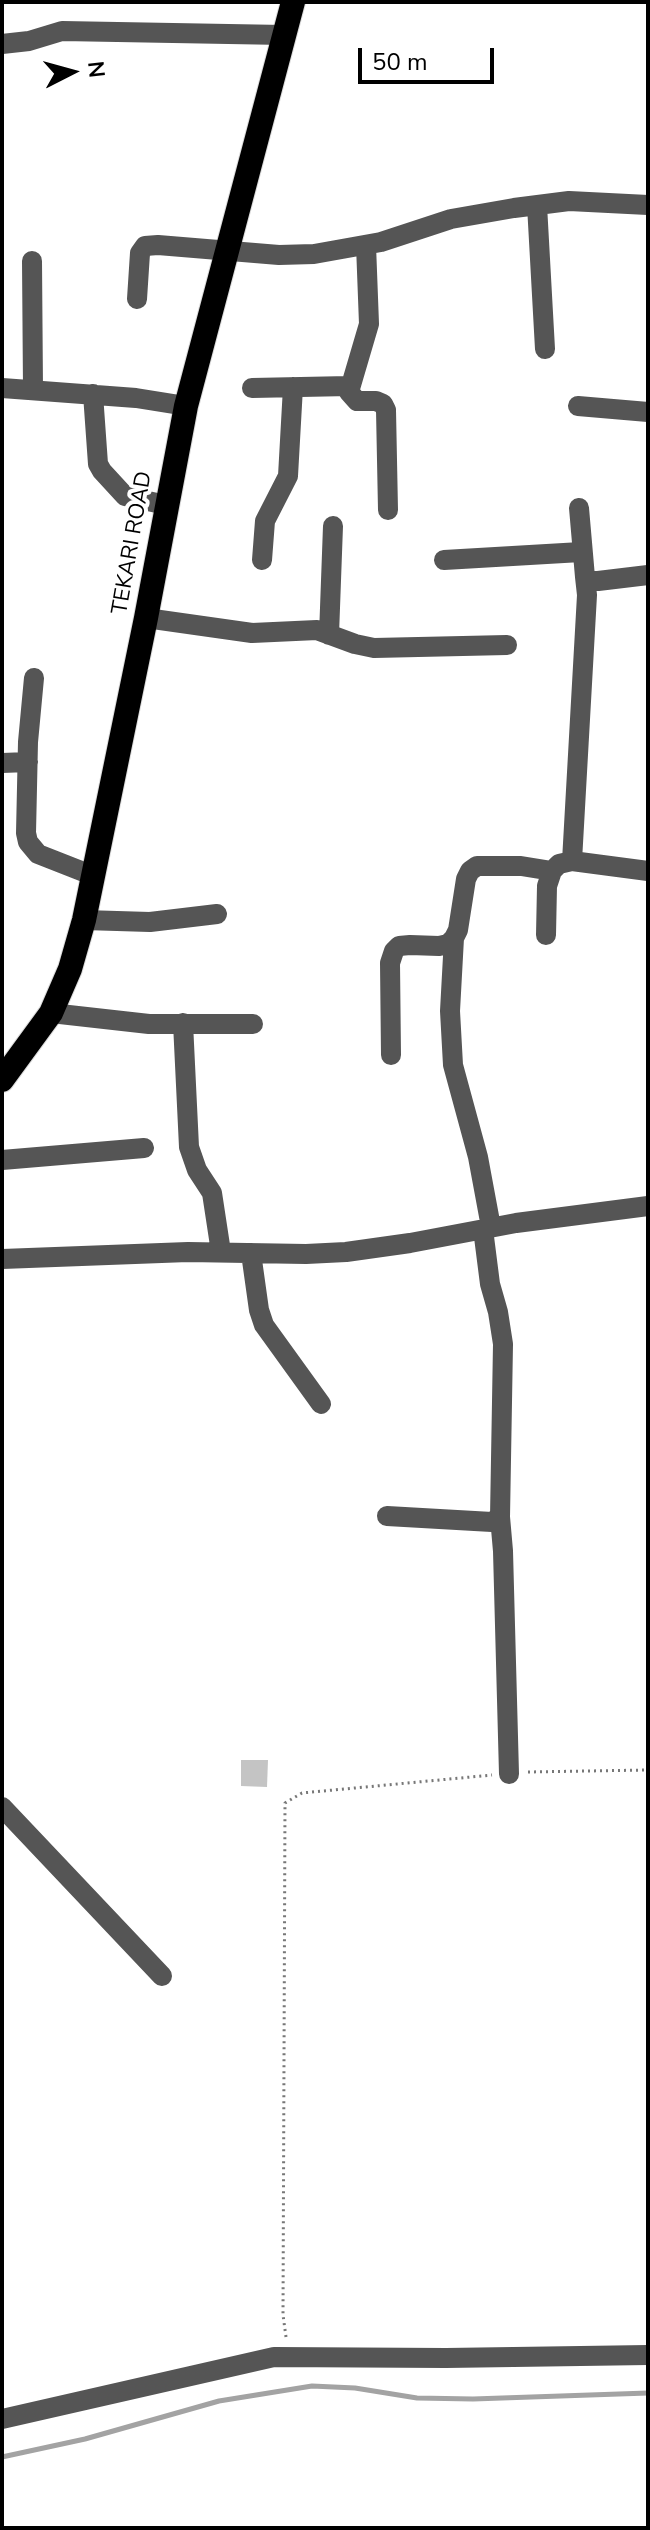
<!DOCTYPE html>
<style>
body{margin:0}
#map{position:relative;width:650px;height:2530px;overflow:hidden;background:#fff;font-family:"Nunito Sans",sans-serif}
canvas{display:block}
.frame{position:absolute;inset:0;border:4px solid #000;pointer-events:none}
.north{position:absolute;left:32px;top:32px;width:80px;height:80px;-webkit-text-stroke:6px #fff;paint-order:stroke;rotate:84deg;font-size:22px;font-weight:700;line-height:32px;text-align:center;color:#000}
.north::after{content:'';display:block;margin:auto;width:28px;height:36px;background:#000;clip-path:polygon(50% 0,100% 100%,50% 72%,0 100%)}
.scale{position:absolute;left:358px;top:48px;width:136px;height:36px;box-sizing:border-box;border:4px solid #000;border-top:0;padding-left:10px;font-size:24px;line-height:28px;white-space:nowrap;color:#000;-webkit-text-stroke:6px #fff;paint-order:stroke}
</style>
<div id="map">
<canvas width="650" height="2530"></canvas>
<div class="frame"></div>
<div class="north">N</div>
<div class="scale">50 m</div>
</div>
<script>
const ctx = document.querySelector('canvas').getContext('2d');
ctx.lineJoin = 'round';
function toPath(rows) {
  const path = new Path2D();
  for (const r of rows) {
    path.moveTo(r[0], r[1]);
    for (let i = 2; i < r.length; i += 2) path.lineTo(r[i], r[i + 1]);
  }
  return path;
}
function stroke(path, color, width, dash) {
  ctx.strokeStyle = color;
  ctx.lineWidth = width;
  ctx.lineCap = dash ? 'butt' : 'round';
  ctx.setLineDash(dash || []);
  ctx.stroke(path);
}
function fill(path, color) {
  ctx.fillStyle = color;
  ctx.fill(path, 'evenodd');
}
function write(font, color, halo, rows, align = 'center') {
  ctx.font = font + ' "Nunito Sans",sans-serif';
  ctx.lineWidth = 8;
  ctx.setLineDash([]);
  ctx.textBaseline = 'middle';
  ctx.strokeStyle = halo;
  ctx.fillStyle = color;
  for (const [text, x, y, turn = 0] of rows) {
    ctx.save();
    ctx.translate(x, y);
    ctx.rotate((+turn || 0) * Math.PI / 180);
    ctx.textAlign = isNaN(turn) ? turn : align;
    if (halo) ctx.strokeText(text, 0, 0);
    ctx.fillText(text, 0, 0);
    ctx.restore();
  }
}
stroke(toPath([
 [2,2457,85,2439,219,2401,312,2386,355,2388,417,2398,473,2399,648,2393]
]), '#a3a3a3', 5);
fill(toPath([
 [241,1760,268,1760,267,1787,241,1786]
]), '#c4c4c4');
const highway = toPath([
 [2,1080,51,1013,70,969,84,920,146,618,186,406,293,2]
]);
stroke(highway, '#dbdbdb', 26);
stroke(toPath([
 [528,1772,648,1770],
 [286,2337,283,2315,285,1803,302,1793,492,1775]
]), '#777', 3, [2, 4]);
stroke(toPath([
 [2,44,29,41,62,31,284,35],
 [537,205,545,349],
 [366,245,369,324,349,392,357,401,376,401,383,404,386,410,388,510],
 [32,261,33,389],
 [137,299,140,253,145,246,158,245,279,255,314,254,381,242,451,219,514,208,569,201,648,205],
 [2,388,136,398,186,406],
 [252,388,349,386],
 [93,394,98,464,102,471,125,496,166,505],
 [578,406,648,412],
 [579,508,585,577,591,581,598,581,648,575],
 [262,560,265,521,288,476,293,387],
 [444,560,581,552],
 [146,618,252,633,317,630,355,644,374,648,507,645],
 [329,635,333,526],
 [34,678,28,742,26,833,28,842,38,854,94,876],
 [2,763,28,762],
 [572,861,587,595,585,577],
 [84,920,150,922,217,914],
 [546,935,547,886,552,871,559,864,572,861,648,871],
 [454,938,450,1011,453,1065,478,1157,491,1227],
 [51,1013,149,1024,253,1024],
 [183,1023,189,1147,197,1170,212,1193,221,1252],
 [391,1055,390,963,394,951,399,946,410,945,439,946,448,944,454,938,458,930,466,879,470,871,477,866,521,866,552,871],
 [2,1160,144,1148],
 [251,1253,259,1310,264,1325,321,1404],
 [2,1259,188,1252,306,1254,346,1252,410,1243,516,1223,648,1206],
 [387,1516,492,1522,500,1517,503,1344,498,1312,490,1284,483,1229],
 [500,1517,503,1551,509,1774],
 [2,1807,162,1976],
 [2,2419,274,2357,446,2358,648,2355]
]), '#555', 20);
stroke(highway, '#000', 24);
write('22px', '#000', '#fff', [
 ["TEKARI ROAD",133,543,-80]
]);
</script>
